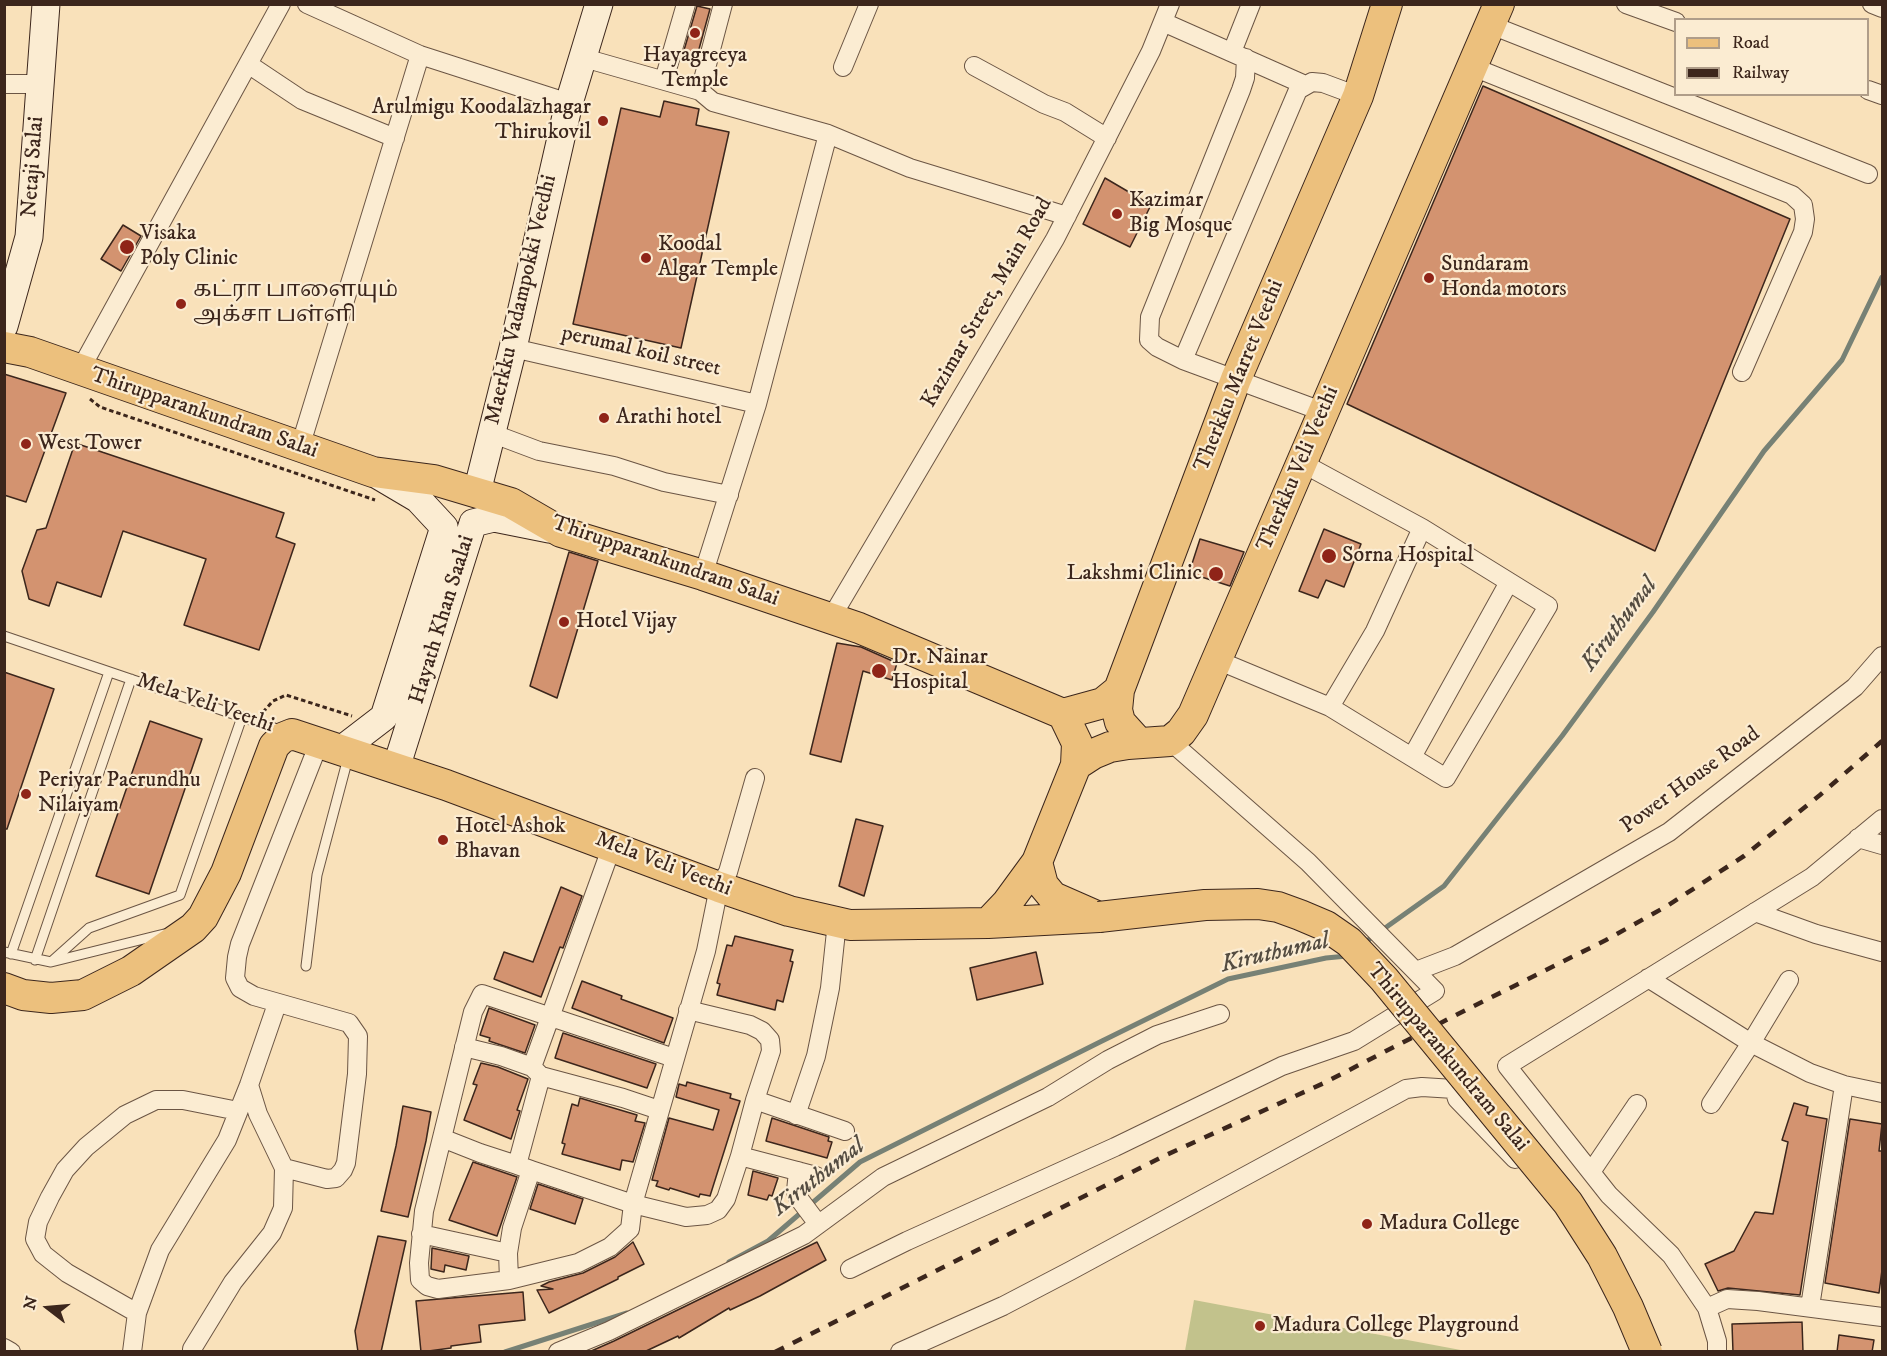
<!DOCTYPE html>
<meta charset="utf-8">
<style>
body{margin:0}
#map{position:relative;width:1887px;height:1356px;overflow:hidden;background:#f9e1ba;font-family:"IM FELL DW Pica",serif}
canvas{display:block}
.frame{position:absolute;inset:0;border:6px solid #3c261c;pointer-events:none}
.legend{position:absolute;left:1674px;top:18px;width:195px;height:78px;box-sizing:border-box;background:#fbecd2;border:2px solid #af9d89;margin:0;padding:8px 10px;list-style:none;font-size:18px;color:#3c261c}
.legend li{display:flex;align-items:center;gap:12px;height:30px}
.legend b{width:30px;border:2px solid #af9d89}
.north{position:absolute;left:18px;top:1278px;width:60px;height:60px;-webkit-text-stroke:4px #fbecd2;paint-order:stroke;rotate:286deg;font-size:16px;font-weight:700;line-height:24px;text-align:center;color:#3c261c}
.north::after{content:'';display:block;margin:auto;width:21px;height:27px;background:#3c261c;clip-path:polygon(50% 0,100% 100%,50% 72%,0 100%)}
</style>
<div id="map">
<canvas width="1887" height="1356"></canvas>
<div class="frame"></div>
<ul class="legend">
<li><b style="height:8px;background:#ecc07d"></b>Road</li>
<li><b style="height:8px;background:#3c261c"></b>Railway</li>
</ul>
<div class="north">N</div>
</div>
<script>
const ctx = document.querySelector('canvas').getContext('2d');
ctx.lineJoin = 'round';
function fill(path, color) {
  ctx.fillStyle = color;
  ctx.fill(path, 'evenodd');
}
function toPath(rows) {
  const path = new Path2D();
  for (const r of rows) {
    path.moveTo(r[0], r[1]);
    for (let i = 2; i < r.length; i += 2) path.lineTo(r[i], r[i + 1]);
  }
  return path;
}
function stroke(path, color, width, dash) {
  ctx.strokeStyle = color;
  ctx.lineWidth = width;
  ctx.lineCap = dash ? 'butt' : 'round';
  ctx.setLineDash(dash || []);
  ctx.stroke(path);
}
function write(font, color, halo, rows, align = 'center') {
  ctx.font = font + ' "IM FELL DW Pica","Noto Serif Tamil",serif';
  ctx.lineWidth = 4.5;
  ctx.setLineDash([]);
  ctx.textBaseline = 'middle';
  ctx.strokeStyle = halo;
  ctx.fillStyle = color;
  for (const [text, x, y, turn = 0] of rows) {
    ctx.save();
    ctx.translate(x, y);
    ctx.rotate((+turn || 0) * Math.PI / 180);
    ctx.textAlign = isNaN(turn) ? turn : align;
    if (halo) ctx.strokeText(text, 0, 0);
    ctx.fillText(text, 0, 0);
    ctx.restore();
  }
}
fill(toPath([
 [1194,1300,1466,1351,1185,1351]
]), '#c2c28c');
stroke(toPath([
 [1364,943,1444,886,1562,736,1653,612,1764,451,1842,360,1882,277],
 [729,1262,768,1241,860,1162,1102,1041,1228,979,1326,958,1347,956],
 [505,1352,627,1313]
]), '#778175', 5);
const building = toPath([
 [697,6,710,9,696,60,682,57,697,6],
 [1483,86,1790,219,1655,551,1347,404,1483,86],
 [664,101,699,109,696,125,729,132,681,348,573,324,621,108,660,117,664,101],
 [1105,178,1151,205,1130,247,1083,224,1105,178],
 [123,225,141,236,121,271,101,259,123,225],
 [4,374,66,393,26,502,4,495,4,374],
 [75,443,284,513,276,537,295,544,259,650,184,625,206,559,123,531,101,597,57,582,49,606,29,599,22,571,37,530,46,528,75,443],
 [1324,529,1361,544,1344,587,1326,580,1318,598,1299,591,1324,529],
 [1200,539,1244,552,1230,586,1189,573,1200,539],
 [569,552,598,561,557,698,530,686,569,552],
 [837,643,861,647,897,663,892,680,863,671,841,762,810,754,837,643],
 [4,672,54,689,7,829,4,829,4,672],
 [150,721,202,739,149,894,96,876,150,721],
 [856,819,883,826,864,896,839,886,856,819],
 [561,887,582,896,563,948,560,947,541,997,494,979,504,952,533,962,561,887],
 [735,936,793,950,790,961,793,962,783,1002,777,1000,775,1010,717,995,720,984,717,983,727,945,732,946,735,936],
 [1036,952,1043,984,977,1000,970,968,1036,952],
 [582,981,622,996,621,999,673,1018,664,1043,572,1008,582,981],
 [489,1008,535,1025,525,1053,489,1041,490,1038,480,1035,489,1008],
 [563,1033,656,1064,647,1088,555,1058,563,1033],
 [481,1063,498,1067,528,1079,517,1110,520,1111,511,1139,464,1120,477,1085,473,1084,481,1063],
 [687,1082,731,1094,730,1098,740,1101,710,1196,700,1194,699,1197,670,1188,669,1190,656,1186,658,1181,652,1180,669,1118,713,1130,719,1110,676,1097,679,1084,686,1086,687,1082],
 [580,1098,637,1115,635,1121,645,1123,633,1162,622,1160,620,1170,562,1154,565,1144,562,1143,572,1104,578,1106,580,1098],
 [1794,1103,1808,1107,1806,1115,1827,1119,1800,1295,1728,1288,1718,1291,1705,1264,1734,1251,1755,1212,1773,1214,1788,1142,1782,1140,1794,1103],
 [403,1106,431,1112,426,1141,408,1217,381,1211,396,1146,403,1106],
 [772,1118,829,1137,828,1141,832,1142,827,1158,766,1141,772,1118],
 [1850,1119,1882,1124,1879,1151,1882,1151,1882,1270,1879,1293,1825,1283,1850,1119],
 [473,1162,517,1177,497,1236,449,1220,473,1162],
 [753,1171,778,1178,772,1196,769,1195,767,1200,748,1195,753,1171],
 [538,1184,583,1199,575,1224,530,1209,538,1184],
 [378,1236,406,1241,381,1352,358,1352,355,1331,378,1236],
 [633,1242,644,1264,618,1277,618,1279,549,1313,537,1290,553,1289,541,1286,549,1282,583,1273,615,1257,633,1242],
 [817,1242,826,1260,760,1296,730,1310,729,1308,679,1338,678,1336,644,1352,589,1352,614,1341,817,1242],
 [432,1248,469,1256,466,1270,445,1265,444,1272,431,1269,432,1248],
 [523,1292,525,1320,479,1325,481,1342,451,1346,451,1348,421,1352,416,1301,523,1292],
 [1802,1322,1803,1352,1733,1352,1732,1324,1802,1322],
 [1839,1335,1874,1340,1872,1352,1837,1352,1839,1335]
]);
fill(building, '#d39370');
stroke(building, '#3c261c', 1.5);
const lane = toPath([
 [4,636,283,731],
 [4,952,51,962,164,934],
 [11,954,109,672],
 [35,960,131,679],
 [51,962,89,928,180,895,242,717],
 [306,966,317,875,348,758]
]);
const street = toPath([
 [307,4,420,55,569,103],
 [1626,4,1676,22],
 [1872,4,1882,8],
 [1163,22,1305,85],
 [1491,25,1868,174],
 [1232,52,1251,4],
 [584,58,700,91,713,102,828,134,757,404,703,575],
 [1246,58,1245,78,1241,90,1150,317,1149,340,1157,347,1183,360,1324,412],
 [248,64,302,100,395,138],
 [974,66,1044,104,1065,112,1107,138],
 [843,67,869,4],
 [1473,67,1792,195,1803,205,1805,219,1803,232,1742,372],
 [664,80,686,4],
 [4,84,39,84],
 [1868,90,1882,95],
 [700,91,723,4],
 [828,134,910,168,1067,216],
 [513,348,757,404],
 [1183,360,1298,90,1312,82,1323,83,1358,96],
 [80,370,281,4],
 [491,433,539,451,614,466,664,482,729,495],
 [300,447,420,55],
 [831,618,1055,239,1151,51,1170,4],
 [1217,660,1330,707,1375,631,1422,528,1302,463],
 [1330,707,1446,778,1548,606,1422,528],
 [1412,757,1509,582],
 [1858,838,1882,845],
 [1755,912,1816,934,1882,952],
 [1416,971,1455,956,1669,832,1855,687,1882,656],
 [1648,978,1751,1043,1810,1073,1844,1085,1882,1093],
 [464,1047,501,1056,532,1067],
 [674,1058,482,994,473,1012,424,1211,419,1263,420,1280,427,1286,438,1289,509,1280,578,1263,610,1247,630,1229,633,1204,706,951,719,887,728,872,755,778],
 [541,1076,623,1098,659,1110],
 [755,1100,845,1131],
 [1711,1104,1751,1043,1789,980],
 [796,1115,816,1056,830,988,837,922],
 [442,1138,480,1153,517,1165],
 [740,1156,816,1176],
 [284,1168,327,1179,336,1178,343,1170,346,1163,357,1074,358,1036,349,1023,254,996,240,988,235,978,237,957,240,944,319,743],
 [531,1170,633,1204,686,1217,707,1215,718,1210,726,1199,740,1156,755,1100,771,1051,770,1040,762,1031,750,1025,688,1010],
 [798,1171,796,1191,797,1196,818,1224],
 [1591,1172,1637,1104],
 [421,1234,508,1253],
 [850,1269,907,1241,1115,1147,1282,1066,1354,1041,1435,991,1308,862,1170,741],
 [509,1280,508,1253,512,1228,531,1170,517,1165,541,1076,532,1067,612,846],
 [1810,1307,1844,1085],
 [1707,1308,1727,1299,1758,1301,1882,1317],
 [137,1313,67,1273,43,1254,35,1239,38,1222,50,1197,65,1170,86,1147,125,1115,156,1100,183,1100,238,1111],
 [4,1348,11,1352],
 [192,1349,233,1282,272,1233,283,1208,284,1168,258,1114,249,1085],
 [132,1352,137,1313,160,1250,227,1140,249,1085,277,1004],
 [558,1352,609,1331,804,1235,883,1177,1048,1097,1108,1060,1157,1035,1220,1014],
 [900,1352,1003,1306,1070,1271,1406,1089,1422,1087,1454,1089,1457,1099,1515,1159],
 [1717,1352,1717,1341,1707,1308,1671,1255,1609,1195,1507,1066,1812,877,1882,819]
]);
const secondary = toPath([
 [4,326,29,237,46,4],
 [477,492,513,348,569,103,599,4],
 [341,750,384,717,444,527,418,499,374,473],
 [396,768,473,523,494,518,549,529]
]);
const primary = toPath([
 [4,347,30,352,373,472,434,480,511,503,561,532,703,575,859,628,1063,714,1077,743,1076,765],
 [1119,690,1117,710,1120,722,1139,743],
 [1063,714,1103,703,1119,690,1236,379,1358,96,1387,4],
 [1037,862,1043,885,1053,897,1094,915],
 [988,923,1007,903,1037,862,1076,765,1093,754,1110,747,1128,744,1170,741,1181,732,1193,715,1499,4],
 [4,988,23,995,51,998,83,995,131,971,193,928,203,917,226,873,274,746,282,738,292,734,446,785,719,887,789,911,837,922,850,925,988,923,1099,917]
]);
stroke(lane, '#6b5544', 11);
stroke(street, '#6b5544', 20);
stroke(secondary, '#3c261c', 29);
stroke(primary, '#3c261c', 32);
stroke(toPath([
 [90,399,100,407,375,500],
 [263,712,273,701,286,695,352,716]
]), '#3c261c', 3, [4.5, 3]);
stroke(lane, '#fbecd2', 9);
stroke(street, '#fbecd2', 18);
stroke(secondary, '#fbecd2', 27);
stroke(primary, '#ecc07d', 30);
stroke(toPath([
 [775,1352,1164,1156,1324,1083,1458,1014,1606,940,1667,906,1744,856,1820,795,1882,741]
]), '#3c261c', 4.5, [10, 10]);
const primaryBridge = toPath([
 [1099,917,1205,905,1258,904,1278,907,1300,915,1326,926,1349,942,1384,979,1568,1203,1602,1256,1628,1307,1647,1352]
]);
stroke(primaryBridge, '#3c261c', 32, []);
stroke(primaryBridge, '#ecc07d', 30);
for (const [x, y, r, color] of [
 [695,33,6,"#8f2418"],
 [603,121,6,"#8f2418"],
 [1117,214,6,"#8f2418"],
 [127,247,8,"#8f2418"],
 [646,258,6,"#8f2418"],
 [1429,278,6,"#8f2418"],
 [181,304,6,"#8f2418"],
 [604,418,6,"#8f2418"],
 [26,444,6,"#8f2418"],
 [1329,556,8,"#8f2418"],
 [1216,574,8,"#8f2418"],
 [564,622,6,"#8f2418"],
 [879,671,8,"#8f2418"],
 [26,794,6,"#8f2418"],
 [443,840,6,"#8f2418"],
 [1367,1224,6,"#8f2418"],
 [1260,1326,6,"#8f2418"]
]) {
  const dot = new Path2D();
  dot.arc(x, y, r, 0, 2 * Math.PI);
  ctx.fillStyle = color;
  ctx.fill(dot);
  stroke(dot, '#fbecd2', 2);
}
write('22px', '#3c261c', '#fbecd2', [
 ["Hayagreeya",695,56,"center"],
 ["Temple",695,81,"center"],
 ["Arulmigu Koodalazhagar",591,108,"right"],
 ["Thirukovil",591,133,"right"],
 ["Kazimar",1129,201],
 ["Big Mosque",1129,226],
 ["Visaka",140,234],
 ["Poly Clinic",140,259],
 ["Koodal",658,245],
 ["Algar Temple",658,270],
 ["Sundaram",1441,265],
 ["Honda motors",1441,290],
 ["கட்ரா பாளையும்",193,291],
 ["அக்சா பள்ளி",193,316],
 ["Arathi hotel",616,418],
 ["West Tower",38,444],
 ["Sorna Hospital",1342,556],
 ["Lakshmi Clinic",1202,574,"right"],
 ["Hotel Vijay",576,622],
 ["Dr. Nainar",892,658],
 ["Hospital",892,683],
 ["Periyar Paerundhu",38,781],
 ["Nilaiyam",38,806],
 ["Hotel Ashok",455,827],
 ["Bhavan",455,852],
 ["Madura College",1379,1224],
 ["Madura College Playground",1272,1326]
], 'left');
write('22px', '#3c261c', '#fbecd2', [
 ["Netaji Salai",34,167,-86],
 ["Maerkku Vadampokki Veedhi",522,300,-77],
 ["Kazimar Street, Main Road",988,303,-60],
 ["perumal koil street",641,352,13],
 ["Therkku Marret Veethi",1240,376,-68],
 ["Thirupparankundram Salai",204,414,19],
 ["Therkku Veli Veethi",1299,469,-67],
 ["Thirupparankundram Salai",665,562,19],
 ["Hayath Khan Saalai",443,620,-73],
 ["Mela Veli Veethi",205,704,19],
 ["Power House Road",1691,781,-36],
 ["Mela Veli Veethi",663,865,21],
 ["Thirupparankundram Salai",1447,1058,50]
]);
write('italic 24px', '#544c41', '#fbecd2', [
 ["Kiruthumal",1620,625,-53],
 ["Kiruthumal",1275,954,-13],
 ["Kiruthumal",819,1178,-38]
]);
</script>
